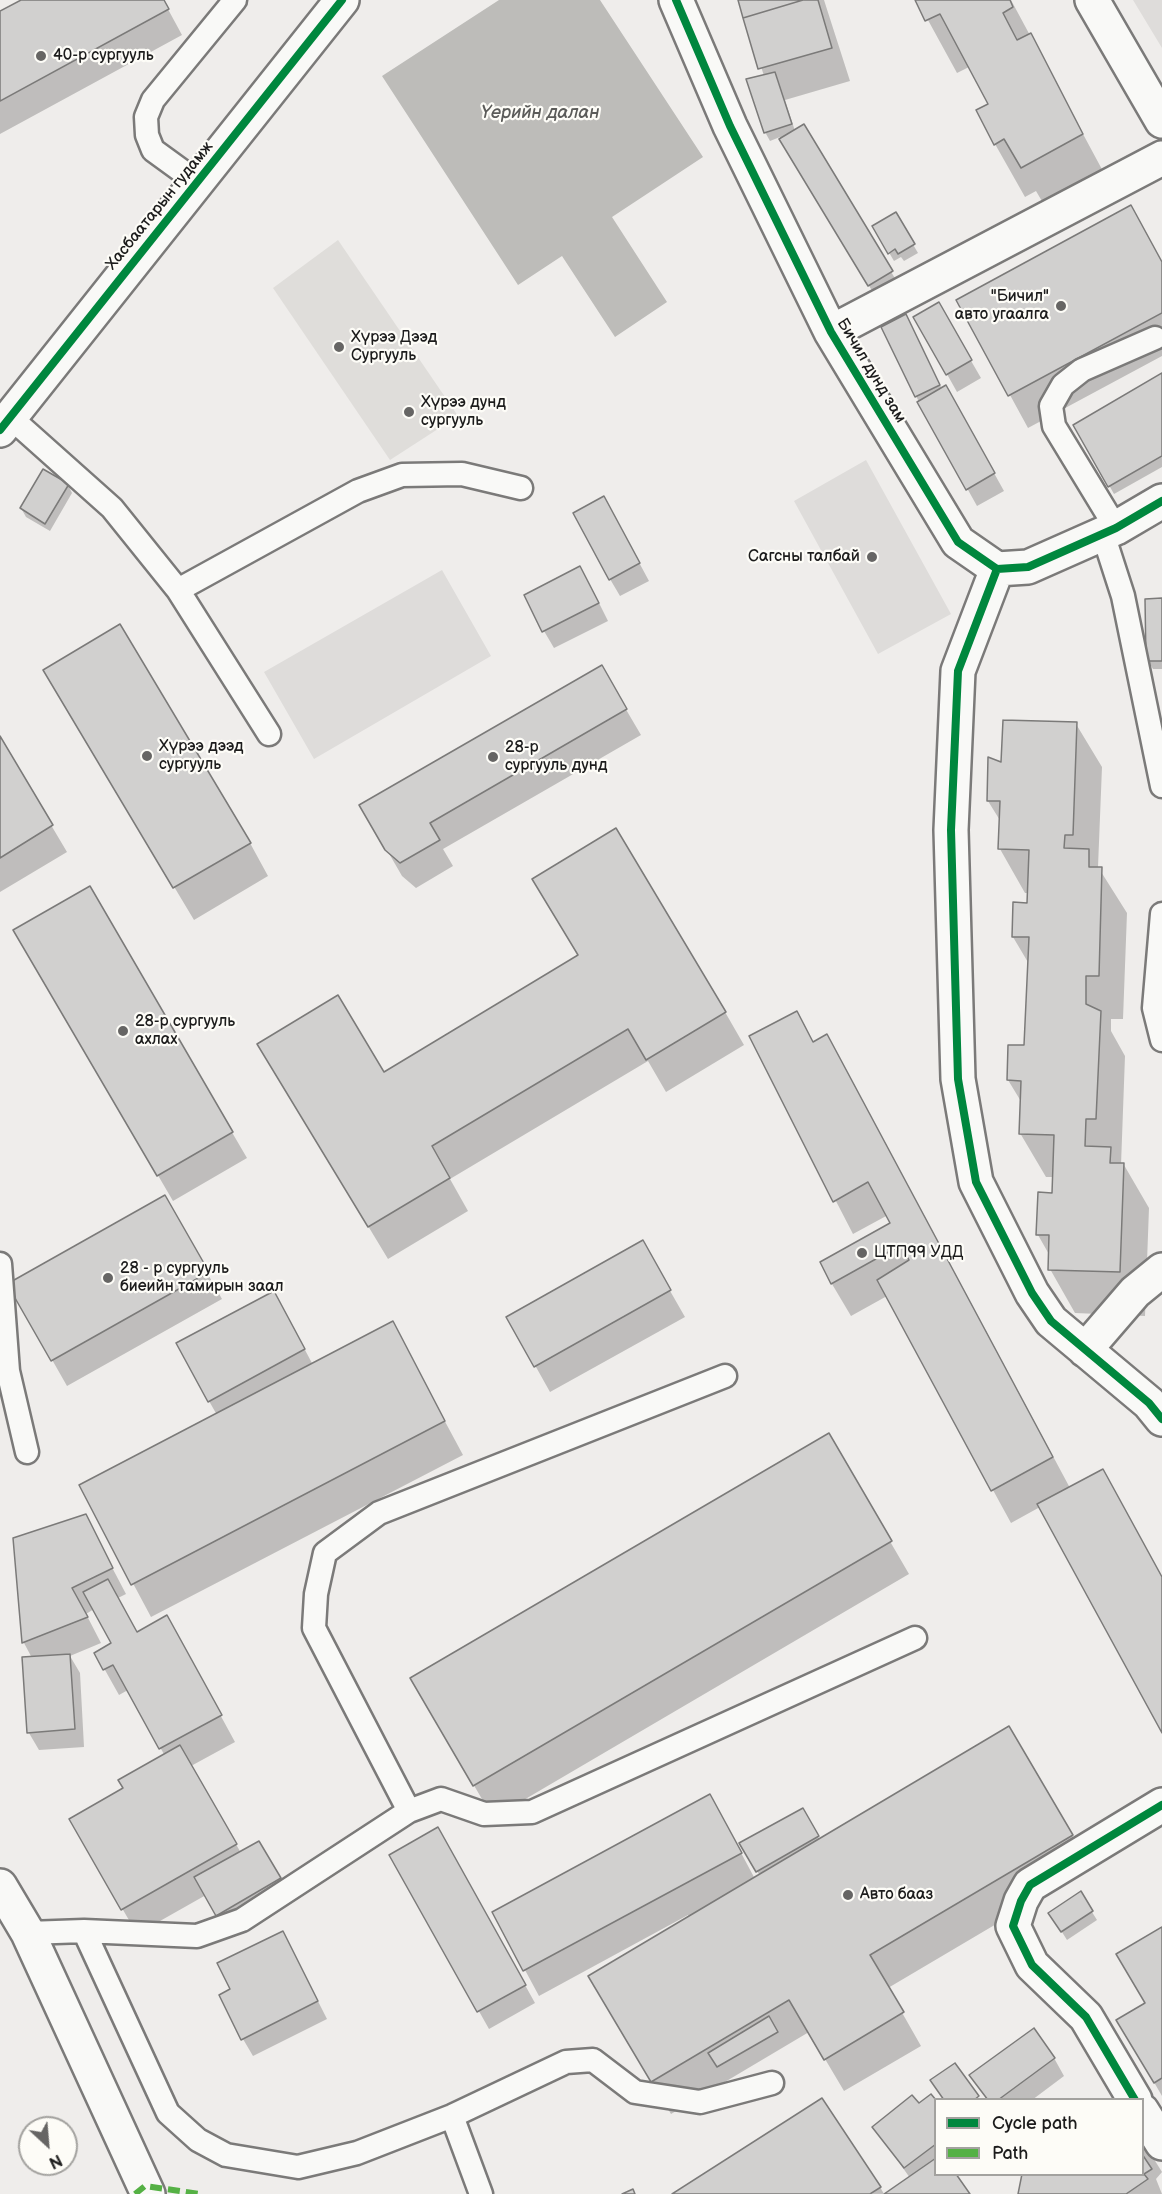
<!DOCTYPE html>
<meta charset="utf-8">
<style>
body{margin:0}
#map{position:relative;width:1162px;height:2194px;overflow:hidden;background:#efedeb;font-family:"Balsamiq Sans",sans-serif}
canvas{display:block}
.legend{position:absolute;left:934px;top:2098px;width:210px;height:78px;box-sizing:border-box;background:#fdfcf7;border:2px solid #a3a29f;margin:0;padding:8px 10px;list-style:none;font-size:18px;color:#1c1c1c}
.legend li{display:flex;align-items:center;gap:12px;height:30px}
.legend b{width:30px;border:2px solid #a3a29f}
.north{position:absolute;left:18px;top:2116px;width:60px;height:60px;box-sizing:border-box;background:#fdfcf7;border:2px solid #a3a29f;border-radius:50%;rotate:154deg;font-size:16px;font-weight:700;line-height:24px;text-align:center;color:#1c1c1c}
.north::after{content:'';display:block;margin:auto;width:21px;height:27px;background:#666564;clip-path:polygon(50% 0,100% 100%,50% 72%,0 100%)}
</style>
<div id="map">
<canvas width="1162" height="2194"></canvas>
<ul class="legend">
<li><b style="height:8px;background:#00873e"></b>Cycle path</li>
<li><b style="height:8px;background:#55b145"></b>Path</li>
</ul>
<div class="north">N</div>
</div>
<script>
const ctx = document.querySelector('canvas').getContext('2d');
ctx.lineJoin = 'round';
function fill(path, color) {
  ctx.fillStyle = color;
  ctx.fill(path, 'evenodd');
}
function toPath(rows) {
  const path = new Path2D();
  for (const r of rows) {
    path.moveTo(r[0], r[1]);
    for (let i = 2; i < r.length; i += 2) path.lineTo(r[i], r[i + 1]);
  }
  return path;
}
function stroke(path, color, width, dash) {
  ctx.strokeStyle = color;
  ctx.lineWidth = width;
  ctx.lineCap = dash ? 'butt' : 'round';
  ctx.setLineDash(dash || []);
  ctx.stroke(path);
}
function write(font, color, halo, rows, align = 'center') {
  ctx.font = font + ' "Balsamiq Sans",sans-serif';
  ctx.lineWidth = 4.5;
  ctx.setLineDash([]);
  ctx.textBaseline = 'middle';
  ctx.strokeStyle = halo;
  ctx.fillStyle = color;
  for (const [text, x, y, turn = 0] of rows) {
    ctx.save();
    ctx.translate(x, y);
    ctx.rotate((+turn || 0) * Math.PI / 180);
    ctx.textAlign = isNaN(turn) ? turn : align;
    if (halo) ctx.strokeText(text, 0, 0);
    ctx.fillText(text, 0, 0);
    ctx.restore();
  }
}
fill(toPath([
 [338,240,458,416,390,460,273,288]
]), '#dfddda');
fill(toPath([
 [1133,0,1162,0,1162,48],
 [866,460,951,614,878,654,794,501],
 [442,570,491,656,314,759,264,672]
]), '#dedcda');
fill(toPath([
 [499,0,600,0,703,157,612,217,667,302,615,337,562,256,518,285,382,76]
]), '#bdbcb9');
fill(toPath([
 [24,0,163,0,182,35,0,134,0,13],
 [740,0,824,0,850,81,785,100,795,131,803,126,896,280,874,294,780,137,770,141,765,132,764,76],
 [917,0,1011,0,1112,188,1053,220,1036,191,1025,197,995,144,990,105,969,67,957,73],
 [895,214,918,253,904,261,901,257,894,261,874,227],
 [1162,263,1162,356,1028,428,1010,395],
 [938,304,981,378,957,392,915,317],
 [883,328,915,334,942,389,946,387,1004,491,977,506,919,402],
 [1162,375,1162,467,1114,494,1075,425],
 [68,485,72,493,50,531,26,517,21,508],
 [614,516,649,581,620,596,610,579],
 [590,585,608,621,554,648,544,631],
 [1162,600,1162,669,1153,669,1148,661],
 [601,667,641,735,443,849,453,866,416,888,402,876,361,805],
 [64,703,250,843,268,876,194,920],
 [1076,724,1102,767,1098,867,1127,913,1123,1019,1111,1019,1111,1031,1125,1056,1121,1165,1124,1165,1149,1208,1145,1316,1075,1313,1050,1269,1050,1256,1038,1235,1053,1195,1054,1177,1046,1177,1020,1133,1022,1103,1008,1080,1026,1047,1029,964,1013,937,1029,905,1029,893,1025,893,1000,849,1001,822,988,801,1003,764],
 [0,739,67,852,0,892],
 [89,888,247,1158,173,1201,15,931],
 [579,956,725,1012,744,1045,666,1092,648,1061,450,1179,468,1211,388,1259,278,1077,383,1074],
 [797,1013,814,1043,845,1068,1070,1488,1162,1578,1162,1730,1040,1507,1011,1523,887,1296,851,1316,832,1284,822,1262,892,1223,888,1215,853,1234,751,1037],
 [164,1197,222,1299,67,1386,9,1284],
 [642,1242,685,1317,550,1392,508,1317],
 [288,1318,313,1365,392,1323,463,1455,151,1617,81,1486,217,1415,209,1401],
 [828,1435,909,1574,493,1818,412,1679],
 [85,1516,126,1594,118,1598,137,1634,181,1643,235,1742,191,1766,241,1853,259,1843,290,1896,227,1932,206,1895,137,1934,71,1820,125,1789,165,1756,128,1690,119,1695,96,1654,113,1644,94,1609,86,1614,101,1643,70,1656,80,1673,84,1747,39,1750,29,1733,32,1658,24,1643,14,1539],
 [802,1810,820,1840,1072,1835,1091,1868,888,1988,921,2046,844,2091,809,2032,671,2114,609,2009,690,1918,688,1915,539,1996,525,1970,724,1821,755,1879,760,1876,742,1843],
 [438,1829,535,2003,489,2029,391,1855],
 [1080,1893,1097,1920,1067,1940,1050,1913],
 [1162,1929,1162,2096,1118,2020,1146,2003],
 [292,1950,327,2019,253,2056,243,2039],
 [1054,2058,1064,2076,1032,2100,987,2100,971,2075],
 [936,2102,936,2174,968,2194,886,2194,910,2178,874,2127,919,2106],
 [1142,2140,1162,2172,1156,2179,1162,2194,1020,2194,1142,2174],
 [880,2187,884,2194,675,2194]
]), '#0003');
const building = toPath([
 [21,0,164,0,169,9,0,101,0,11,21,0],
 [738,0,803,0,743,18,738,0],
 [803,0,818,0,832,48,758,69,743,18,803,0],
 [915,0,1010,0,1013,7,1003,13,1017,40,1031,33,1083,134,1021,168,1004,139,994,145,976,110,988,104,940,14,925,21,915,0],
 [775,72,792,124,764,133,746,79,775,72],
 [804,124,893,271,868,286,779,139,804,124],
 [1131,205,1162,262,1162,313,1008,396,956,300,1131,205],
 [896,212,915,244,898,254,895,249,888,254,872,226,896,212],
 [939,302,972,360,946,375,913,317,939,302],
 [906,314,940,385,915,397,881,327,906,314],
 [1162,373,1162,456,1108,487,1073,425,1162,373],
 [946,385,995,473,966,490,917,402,946,385],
 [43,469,69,484,45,524,20,508,43,469],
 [604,496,640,563,609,580,573,513,604,496],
 [580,566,599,603,542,632,524,595,580,566],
 [1162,598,1162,661,1146,661,1145,599,1162,598],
 [120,624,251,843,173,888,43,670,120,624],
 [602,665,627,709,430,823,440,840,400,863,385,850,359,805,602,665],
 [1003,720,1077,722,1073,835,1065,835,1064,848,1089,849,1089,867,1102,867,1099,976,1086,976,1086,1004,1101,1011,1096,1119,1086,1119,1085,1146,1111,1147,1110,1163,1124,1163,1120,1272,1048,1270,1049,1235,1036,1235,1038,1192,1052,1193,1054,1135,1019,1134,1021,1081,1007,1080,1008,1045,1024,1045,1029,937,1012,937,1013,902,1027,903,1029,850,998,849,1000,801,987,801,988,757,1001,762,1003,720],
 [0,736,53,825,0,858,0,736],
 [616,828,726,1012,646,1060,628,1029,432,1146,450,1178,368,1227,257,1044,338,995,384,1072,578,955,532,879,616,828],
 [90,886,233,1132,157,1176,13,930,90,886],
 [797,1011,813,1042,827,1034,1053,1457,991,1491,877,1280,909,1260,901,1245,831,1284,820,1262,890,1223,868,1182,833,1202,749,1036,797,1011],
 [165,1195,209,1272,51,1361,7,1284,165,1195],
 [643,1240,671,1290,534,1367,506,1317,643,1240],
 [274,1291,305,1349,208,1402,176,1343,274,1291],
 [393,1321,445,1421,131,1585,79,1485,393,1321],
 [829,1433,892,1541,473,1786,410,1678,829,1433],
 [1103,1469,1162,1577,1162,1733,1037,1504,1103,1469],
 [86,1514,113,1568,72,1588,88,1617,22,1643,13,1538,86,1514],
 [108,1579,137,1632,167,1615,222,1715,159,1749,113,1665,103,1670,94,1653,111,1643,83,1592,108,1579],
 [70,1654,75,1729,27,1733,22,1657,70,1654],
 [1009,1726,1073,1835,870,1955,904,2012,824,2060,789,2000,651,2082,588,1976,1009,1726],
 [180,1745,237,1844,121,1910,69,1819,123,1788,118,1780,180,1745],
 [710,1794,742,1853,523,1971,492,1912,710,1794],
 [803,1808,819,1836,756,1872,739,1843,803,1808],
 [438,1827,526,1985,477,2012,389,1855,438,1827],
 [259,1841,281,1878,216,1916,194,1877,259,1841],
 [1081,1891,1093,1911,1061,1932,1048,1913,1081,1891],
 [1162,1927,1162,2078,1154,2083,1116,2020,1145,2003,1116,1954,1162,1927],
 [283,1931,318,2001,241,2040,219,1995,230,1989,217,1963,283,1931],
 [769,2016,778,2032,717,2067,708,2053,769,2016],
 [1034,2028,1055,2058,998,2100,988,2100,969,2075,1034,2028],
 [955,2063,979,2096,974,2100,944,2100,930,2080,955,2063],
 [931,2094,936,2100,936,2144,904,2168,872,2127,912,2095,919,2103,931,2094],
 [822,2098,881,2187,870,2194,672,2194,822,2098],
 [1142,2154,1152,2169,1144,2174,1148,2179,1126,2194,1018,2194,1022,2174,1142,2174,1142,2154],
 [936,2158,936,2174,956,2174,970,2194,884,2194,936,2158],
 [633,2189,635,2194,622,2194,633,2189]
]);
fill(building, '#d1d0cf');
stroke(building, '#7b7a79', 1.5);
const service = toPath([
 [197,182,153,150,147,135,146,117,153,100,235,0],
 [10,417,112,508,178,590,269,734],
 [1116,528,1054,426,1051,406,1063,385,1082,370,1155,338],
 [1103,534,1123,596,1162,786],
 [178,590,358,491,402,475,462,474,521,488],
 [1162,914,1154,1008,1162,1040],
 [0,1264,8,1371,27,1452],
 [409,1811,314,1628,316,1594,325,1553,379,1513,725,1376],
 [84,1931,168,2113,198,2140,226,2155,298,2167,357,2153,452,2116,566,2062,593,2060,635,2092,700,2102,772,2083],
 [28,1933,84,1931,197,1936,242,1920,409,1811,441,1799,484,1814,532,1812,915,1638],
 [452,2116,481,2194]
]);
const minor = toPath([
 [676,0,730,126,831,332,958,542,997,569,1028,567,1116,528,1162,501],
 [1092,0,1162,121],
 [831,332,1162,158],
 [997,569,958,671,951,830,958,1079,976,1182,1032,1293,1051,1321,1149,1403,1162,1419],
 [1085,1350,1135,1292,1162,1270],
 [0,1886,28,1933,148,2194],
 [1135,2100,1086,2017,1032,1965,1013,1926,1021,1901,1030,1885,1162,1805],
 [1142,2111,1162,2143]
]);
const tertiary = toPath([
 [0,430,342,0]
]);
stroke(service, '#7b7a79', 27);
stroke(minor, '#7b7a79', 38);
stroke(tertiary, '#7b7a79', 38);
stroke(service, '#f9f9f7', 22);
stroke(minor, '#f9f9f7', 33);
stroke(tertiary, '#f9f9f7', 33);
stroke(toPath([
 [135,2194,145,2186,200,2194]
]), '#55b145', 6, [12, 6]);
stroke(toPath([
 [676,0,730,126,831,332,958,542,997,569,1028,567,1116,528,1162,501],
 [0,430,342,0],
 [997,569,958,671,951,830,958,1079,976,1182,1032,1293,1051,1321,1149,1403,1162,1419],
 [1135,2100,1086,2017,1032,1965,1013,1926,1021,1901,1030,1885,1162,1805]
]), '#00873e', 8);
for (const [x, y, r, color] of [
 [41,56,6,"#666564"],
 [1061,306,6,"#666564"],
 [339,347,6,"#666564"],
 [409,412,6,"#666564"],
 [872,557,6,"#666564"],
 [147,756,6,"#666564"],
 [493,757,6,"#666564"],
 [123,1031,6,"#666564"],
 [862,1253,6,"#666564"],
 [108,1278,6,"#666564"],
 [848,1895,6,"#666564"]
]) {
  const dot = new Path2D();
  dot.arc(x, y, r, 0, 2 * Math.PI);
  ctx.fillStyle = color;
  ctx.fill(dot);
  stroke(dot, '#fdfcf7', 2);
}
write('16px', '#1c1c1c', '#fdfcf7', [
 ["40-р сургууль",53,56],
 ["\"Бичил\"",1049,297,"right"],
 ["авто угаалга",1049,315,"right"],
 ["Хүрээ Дээд",351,338],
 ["Сургууль",351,356],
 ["Хүрээ дунд",421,403],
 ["сургууль",421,421],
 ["Сагсны талбай",860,557,"right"],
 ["Хүрээ дээд",159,747],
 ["сургууль",159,765],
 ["28-р",505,748],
 ["сургууль дунд",505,766],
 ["28-р сургууль",135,1022],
 ["ахлах",135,1040],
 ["ЦТП99 УДД",874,1253],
 ["28 - р сургууль",120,1269],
 ["биеийн тамирын заал",120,1287],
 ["Авто бааз",860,1895]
], 'left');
write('16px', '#1c1c1c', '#fdfcf7', [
 ["Хасбаатарын гудамж",160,206,-51],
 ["Бичил дунд зам",871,371,59]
]);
write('italic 18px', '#5b5b59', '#fdfcf7', [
 ["Үерийн далан",540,113]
]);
</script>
